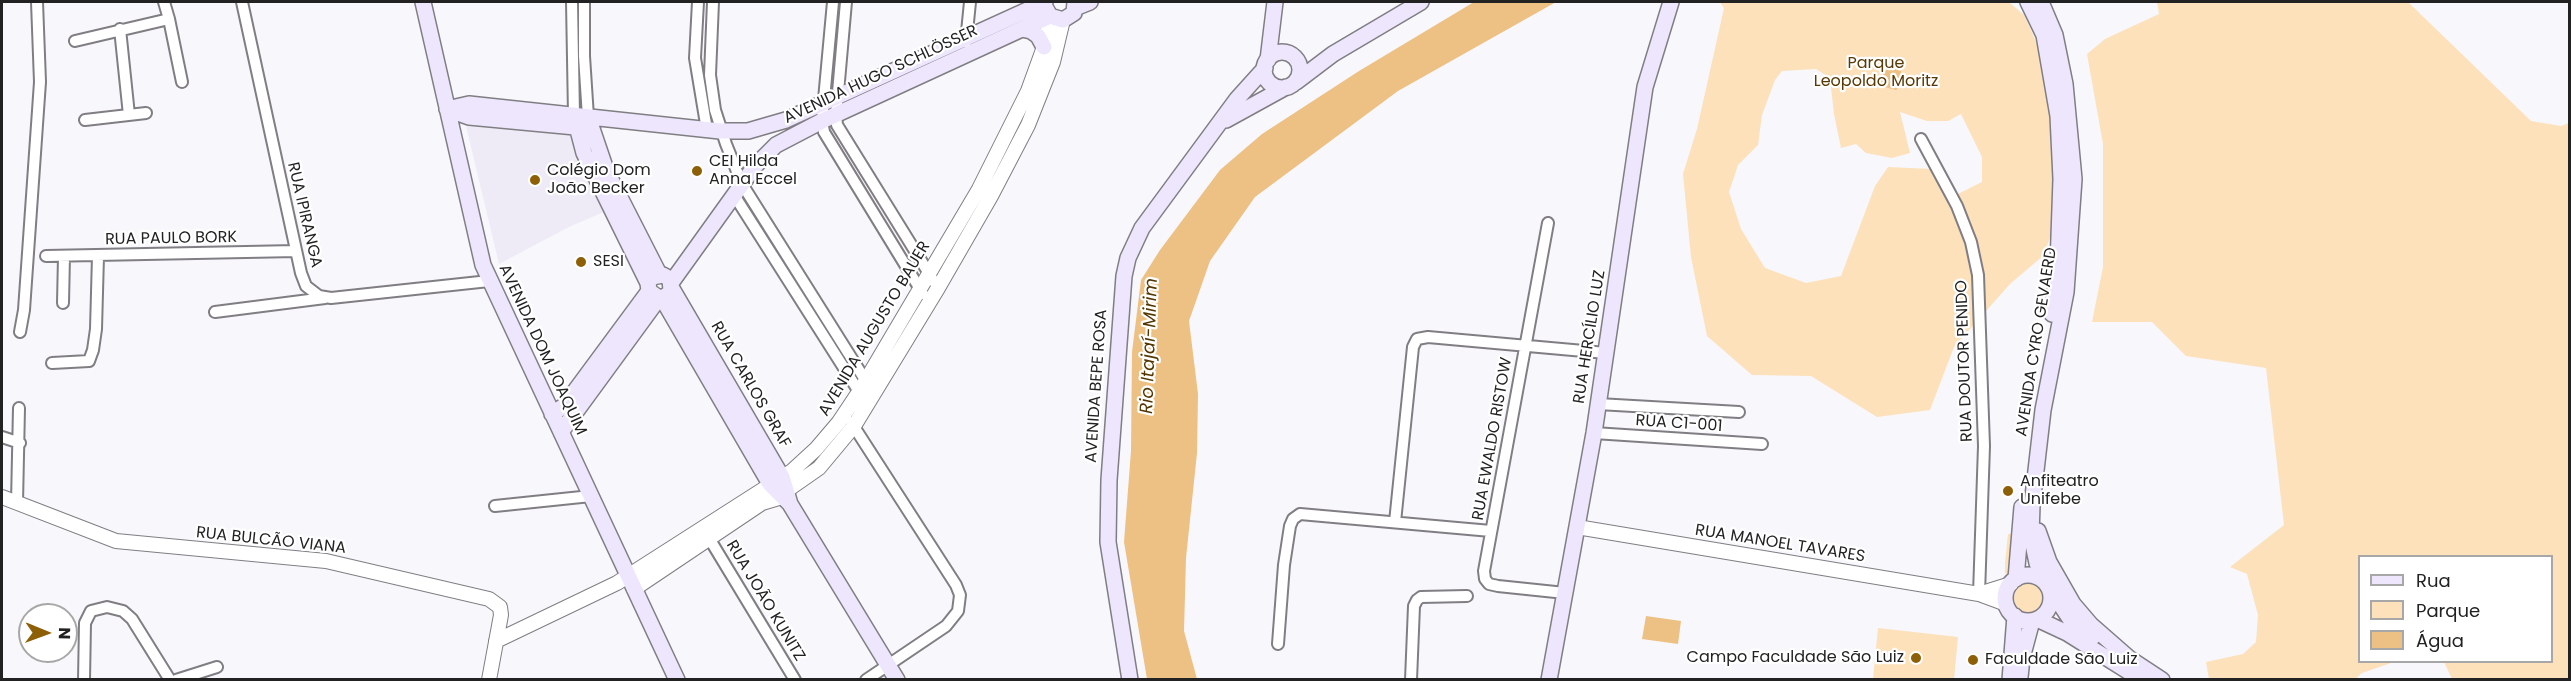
<!DOCTYPE html>
<meta charset="utf-8">
<style>
body{margin:0}
#map{position:relative;width:2571px;height:681px;overflow:hidden;background:#f8f7fc;font-family:Poppins,sans-serif}
canvas{display:block}
.frame{position:absolute;inset:0;border:3px solid #222223;pointer-events:none}
.legend{position:absolute;left:2358px;top:555px;width:195px;height:108px;box-sizing:border-box;background:#fff;border:2px solid #a7a7a7;margin:0;padding:8px 10px;list-style:none;font-size:18px;color:#222223}
.legend li{display:flex;align-items:center;gap:12px;height:30px}
.legend b{width:30px;border:2px solid #a7a7a7}
.north{position:absolute;left:18px;top:603px;width:60px;height:60px;box-sizing:border-box;background:#fff;border:2px solid #a7a7a7;border-radius:50%;rotate:91deg;font-size:16px;font-weight:700;line-height:24px;text-align:center;color:#222223}
.north::after{content:'';display:block;margin:auto;width:21px;height:27px;background:#8d5f06;clip-path:polygon(50% 0,100% 100%,50% 72%,0 100%)}
</style>
<div id="map">
<canvas width="2571" height="681"></canvas>
<div class="frame"></div>
<ul class="legend">
<li><b style="height:8px;background:#ede6fd"></b>Rua</li>
<li><b style="height:16px;background:#fce1bb"></b>Parque</li>
<li><b style="height:16px;background:#edc083"></b>Água</li>
</ul>
<div class="north">N</div>
</div>
<script>
const ctx = document.querySelector('canvas').getContext('2d');
ctx.lineJoin = 'round';
function fill(path, color) {
  ctx.fillStyle = color;
  ctx.fill(path, 'evenodd');
}
function toPath(rows) {
  const path = new Path2D();
  for (const r of rows) {
    if (r.length === 3) {
      path.moveTo(r[0] + r[2], r[1]);
      path.arc(r[0], r[1], r[2], 0, 2 * Math.PI);
      continue;
    }
    path.moveTo(r[0], r[1]);
    for (let i = 2; i < r.length; i += 2) path.lineTo(r[i], r[i + 1]);
  }
  return path;
}
function stroke(path, color, width, dash) {
  ctx.strokeStyle = color;
  ctx.lineWidth = width;
  ctx.lineCap = dash ? 'butt' : 'round';
  ctx.setLineDash(dash || []);
  ctx.stroke(path);
}
function write(font, color, halo, rows, align = 'center') {
  ctx.font = font + ' Poppins,sans-serif';
  ctx.lineWidth = 4.5;
  ctx.setLineDash([]);
  ctx.textBaseline = 'middle';
  ctx.strokeStyle = halo;
  ctx.fillStyle = color;
  for (const [text, x, y, turn = 0] of rows) {
    ctx.save();
    ctx.translate(x, y);
    ctx.rotate((+turn || 0) * Math.PI / 180);
    ctx.textAlign = isNaN(turn) ? turn : align;
    if (halo) ctx.strokeText(text, 0, 0);
    ctx.fillText(text, 0, 0);
    ctx.restore();
  }
}
fill(toPath([
 [466,126,573,135,606,211,569,227,499,264]
]), '#eeebf7');
fill(toPath([
 [1720,2,2009,2,2024,15,2038,46,2047,87,2055,163,2053,228,2044,255,2010,284,1954,347,1930,410,1877,417,1811,376,1752,375,1707,336,1691,257,1683,174,1697,129,1724,8],
 [1816,69,1830,78,1834,114,1841,148,1856,144,1866,153,1892,158,1910,153,1900,112,1927,121,1948,121,1961,114,1982,157,1982,182,1954,196,1931,169,1888,167,1875,186,1841,276,1806,283,1765,268,1741,229,1729,192,1738,165,1758,145,1762,115,1775,80,1782,71],
 [2157,2,2408,2,2531,121,2561,126,2569,123,2569,679,2452,679,2444,662,2552,662,2552,556,2360,556,2360,662,2394,662,2362,673,2355,679,2209,679,2206,662,2243,654,2256,642,2258,615,2247,574,2230,567,2284,525,2266,368,2186,356,2152,322,2092,322,2103,267,2103,144,2087,54,2105,39,2159,14],
 [2008,534,2016,534,2012,568,2008,575,2005,573,2005,563],
 [2029,598,15],
 [1878,628,1958,637,1954,679,1873,679]
]), '#fce1bb');
fill(toPath([
 [1474,2,1556,2,1398,91,1255,197,1210,261,1189,321,1198,394,1197,453,1186,558,1184,631,1197,679,1147,679,1124,542,1131,451,1132,352,1141,280,1160,250,1220,170,1262,134,1359,71],
 [1894,59,1898,65,1898,70,1901,71,1902,81,1901,86,1896,90,1881,86,1878,81],
 [1646,616,1681,621,1678,644,1642,639]
]), '#edc083');
const minor = toPath([
 [242,2,301,273,306,286,319,296,331,298,489,281],
 [572,2,574,115],
 [584,2,584,56,588,117],
 [698,2,695,58,707,130],
 [713,2,710,75,715,110,726,144,742,184,869,386],
 [833,2,822,121,824,132,923,294],
 [846,2,836,115,837,125,938,288],
 [169,19,182,82],
 [120,29,129,115],
 [75,41,169,19,164,2],
 [966,42,970,2],
 [85,120,146,113],
 [1921,139,1957,206,1971,242,1978,275,1984,446,1979,594],
 [734,195,863,398],
 [1548,223,1484,571,1485,579,1489,584,1498,586,1565,593],
 [46,256,296,251],
 [63,303,64,256],
 [215,312,325,298],
 [20,332,24,310,40,82,37,2],
 [52,363,89,361,93,350,96,329,98,256],
 [1598,404,1739,412],
 [851,422,956,585,960,595,958,611,946,626,866,680],
 [1594,433,1762,444],
 [2,437,20,443],
 [17,503,19,408],
 [495,506,591,496],
 [1395,522,1413,347,1417,339,1428,337,1606,353],
 [709,538,795,680],
 [1278,644,1284,565,1290,526,1293,519,1300,514,1491,531],
 [84,680,85,623,91,611,107,607,123,611,132,619,170,680],
 [176,680,217,667],
 [1411,680,1414,606,1417,600,1421,597,1467,596]
]);
const tertiary = toPath([
 [786,491,819,468,854,426,938,288,991,196,1028,125,1053,62,1063,20],
 [2,497,116,541,326,561,489,599,500,607,501,615,489,680],
 [1577,527,1979,594,2006,604],
 [634,589,762,503,782,497],
 [1979,594,2011,584],
 [496,641,617,583,792,471,816,449,839,422,859,392,979,189,1028,91,1044,47,1050,16]
]);
const secondary = toPath([
 [423,2,483,265,677,680],
 [2028,2,2044,35,2058,116,2061,179,2058,265,2052,314],
 [2041,2,2055,35,2065,84,2074,179,2066,292,2043,410,2032,505,2031,535,2037,563,2044,581],
 [1045,7,1050,16,1063,20,1074,13,1075,2],
 [1075,8,1090,2],
 [1022,29,1031,31,1038,36,1044,47],
 [1282,70,18],
 [1268,60,1275,2],
 [1296,82,1333,54,1421,2],
 [447,109,469,104,720,131,748,131,786,120,1045,2],
 [447,109,469,117,586,128],
 [574,115,584,153,648,283,649,291,659,298,666,296,671,291,670,279,663,275,652,277,648,283],
 [588,117,606,170,659,274],
 [1226,120,1286,87],
 [671,283,755,166,776,145,822,121,1050,16],
 [671,287,782,477,790,504,897,680],
 [662,298,770,484,790,504],
 [552,414,564,406,649,291],
 [561,432,659,298],
 [2038,531,2049,562,2073,604,2091,625,2131,660],
 [2028,598,23],
 [2016,579,2022,507],
 [2049,587,2070,619,2093,637],
 [2037,619,2067,633,2142,680],
 [2124,655,2162,680],
 [2020,677,2022,658,2032,621],
 [1130,680,1108,542,1109,480,1124,276,1128,258,1142,228,1237,99,1265,68],
 [1549,680,1594,433,1645,87,1671,2],
 [2010,680,2015,616]
]);
stroke(minor, '#807e83', 14);
stroke(tertiary, '#807e83', 16);
stroke(secondary, '#807e83', 18);
stroke(minor, '#fff', 10);
stroke(tertiary, '#fff', 14);
stroke(secondary, '#ede6fd', 15);
for (const [x, y, r, color] of [
 [697,171,6,"#8d5f06"],
 [535,180,6,"#8d5f06"],
 [581,262,6,"#8d5f06"],
 [2008,491,6,"#8d5f06"],
 [1916,658,6,"#8d5f06"],
 [1973,660,6,"#8d5f06"]
]) {
  const dot = new Path2D();
  dot.arc(x, y, r, 0, 2 * Math.PI);
  ctx.fillStyle = color;
  ctx.fill(dot);
  stroke(dot, '#fff', 2);
}
write('16px', '#563905', '#fff', [
 ["Parque",1876,64],
 ["Leopoldo Moritz",1876,82]
]);
write('16px', '#222223', '#fff', [
 ["AVENIDA HUGO SCHLÖSSER",881,75,-25],
 ["RUA IPIRANGA",304,215,77],
 ["RUA PAULO BORK",171,239,-1],
 ["AVENIDA AUGUSTO BAUER",875,329,-59],
 ["RUA HERCÍLIO LUZ",1590,337,-81],
 ["AVENIDA CYRO GEVAERD",2037,342,-81],
 ["AVENIDA DOM JOAQUIM",542,350,65],
 ["RUA DOUTOR PENIDO",1965,361,-92],
 ["RUA CARLOS GRAF",750,385,60],
 ["AVENIDA BEPE ROSA",1097,386,-86],
 ["RUA C1-001",1679,424,4],
 ["RUA EWALDO RISTOW",1493,439,-80],
 ["RUA BULCÃO VIANA",271,541,6],
 ["RUA MANOEL TAVARES",1780,544,9],
 ["RUA JOÃO KUNITZ",765,601,59]
]);
write('16px', '#222223', '#fff', [
 ["CEI Hilda",709,162],
 ["Anna Eccel",709,180],
 ["Colégio Dom",547,171],
 ["João Becker",547,189],
 ["SESI",593,262],
 ["Anfiteatro",2020,482],
 ["Unifebe",2020,500],
 ["Campo Faculdade São Luiz",1904,658,"right"],
 ["Faculdade São Luiz",1985,660]
], 'left');
write('italic 18px', '#533601', '#fff', [
 ["Rio Itajaí-Mirim",1150,346,-88]
]);
</script>
